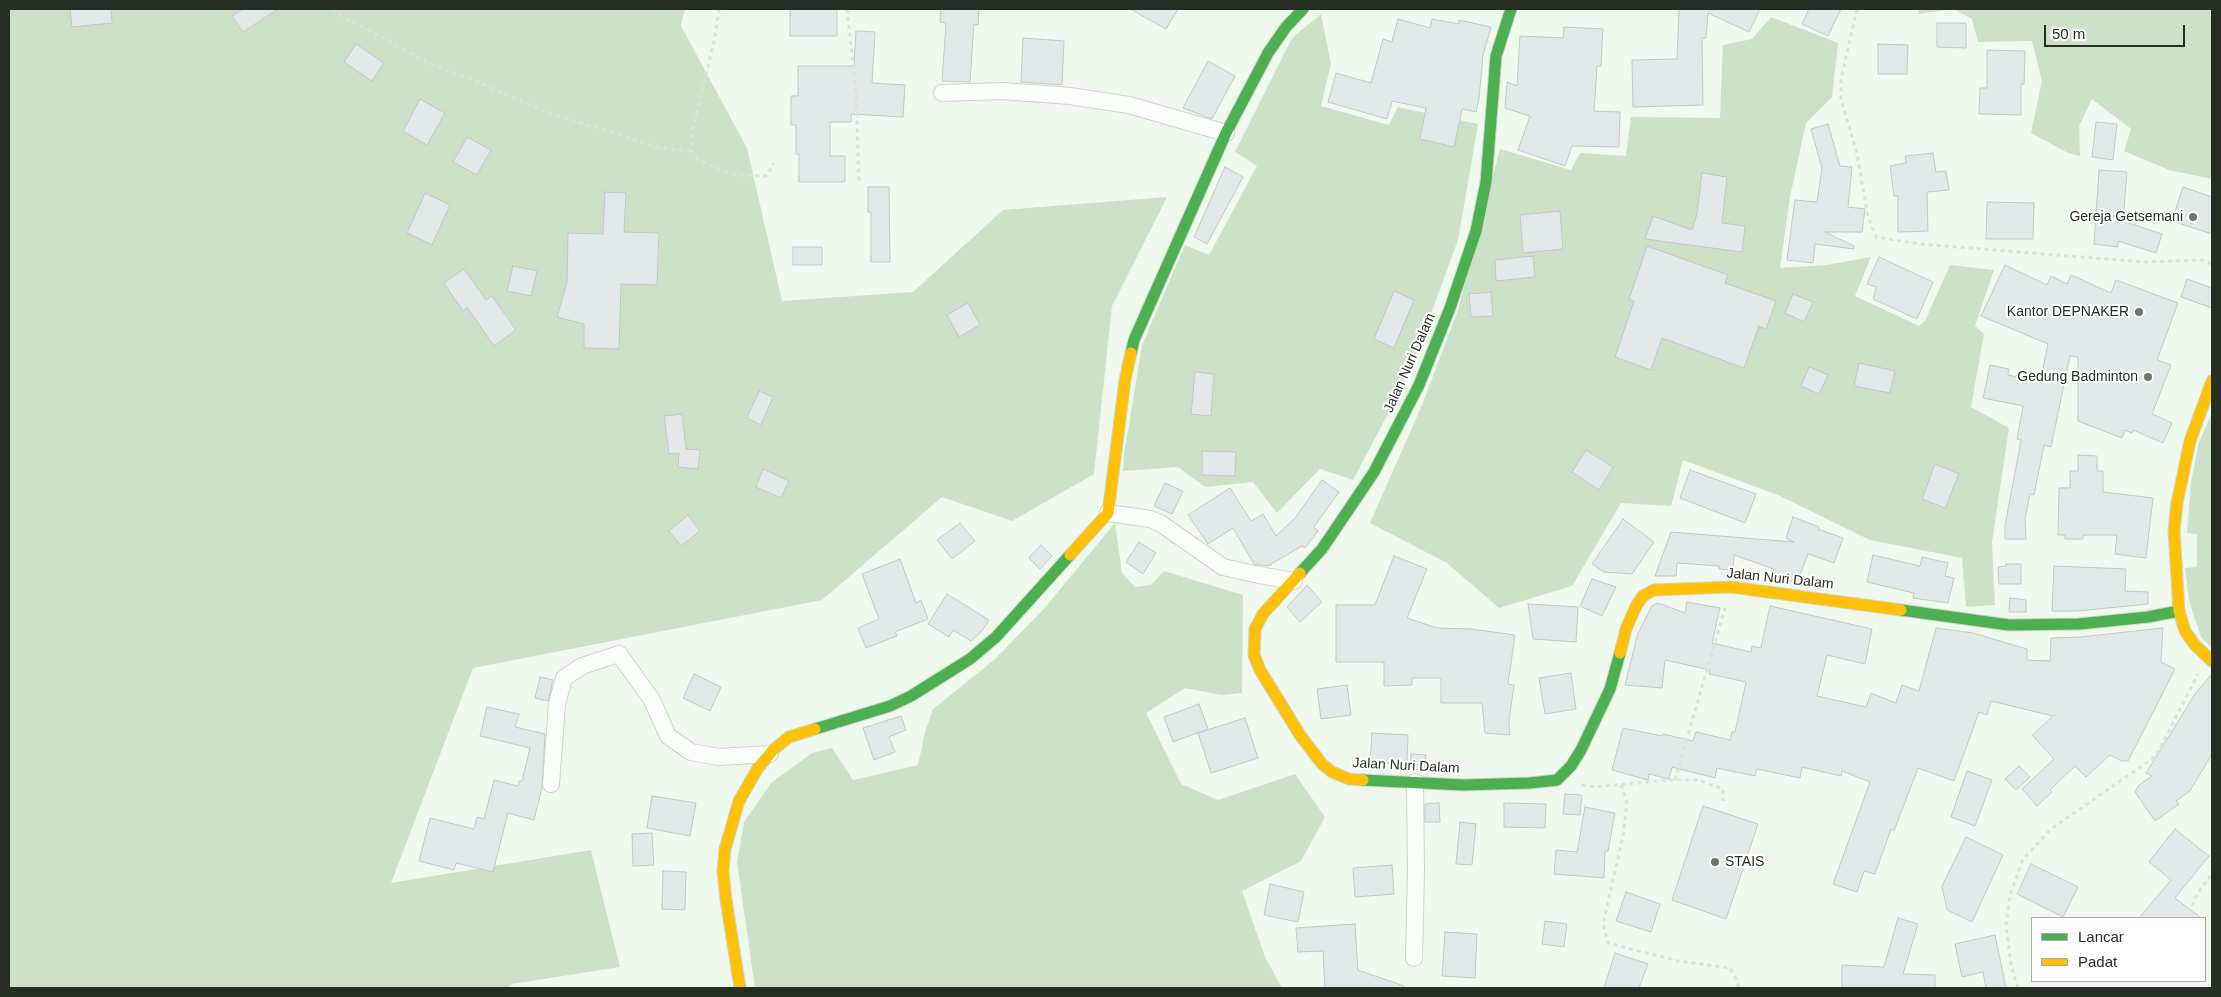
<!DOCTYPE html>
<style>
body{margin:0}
#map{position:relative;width:2221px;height:997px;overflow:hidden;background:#eef8ec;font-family:Helvetica,sans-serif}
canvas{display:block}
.frame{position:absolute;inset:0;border:10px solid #262e23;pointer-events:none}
.legend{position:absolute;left:2031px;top:917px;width:175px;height:65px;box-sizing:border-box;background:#fff;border:1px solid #a8aba7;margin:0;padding:6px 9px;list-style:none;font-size:15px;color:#262e23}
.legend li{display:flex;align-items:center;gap:10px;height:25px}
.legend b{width:25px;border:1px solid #a8aba7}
.scale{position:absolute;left:2044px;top:25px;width:141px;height:22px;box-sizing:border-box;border:2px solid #262e23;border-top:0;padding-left:6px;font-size:15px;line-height:18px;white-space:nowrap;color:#262e23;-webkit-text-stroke:4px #fff;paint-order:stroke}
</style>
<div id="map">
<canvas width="2221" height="997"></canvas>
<div class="frame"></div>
<ul class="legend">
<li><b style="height:6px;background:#4caf50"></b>Lancar</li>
<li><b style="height:6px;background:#ffc107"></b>Padat</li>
</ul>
<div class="scale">50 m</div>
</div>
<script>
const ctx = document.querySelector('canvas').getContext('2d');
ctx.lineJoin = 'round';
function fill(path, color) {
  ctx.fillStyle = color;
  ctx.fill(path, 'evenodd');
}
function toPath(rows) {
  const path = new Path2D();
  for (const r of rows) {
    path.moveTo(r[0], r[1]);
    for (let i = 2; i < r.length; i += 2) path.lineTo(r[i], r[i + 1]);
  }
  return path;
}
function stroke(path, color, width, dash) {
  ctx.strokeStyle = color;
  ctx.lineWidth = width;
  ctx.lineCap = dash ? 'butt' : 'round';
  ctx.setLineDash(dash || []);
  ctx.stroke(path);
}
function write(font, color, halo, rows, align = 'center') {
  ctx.font = font + ' Helvetica,sans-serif';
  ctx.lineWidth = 4;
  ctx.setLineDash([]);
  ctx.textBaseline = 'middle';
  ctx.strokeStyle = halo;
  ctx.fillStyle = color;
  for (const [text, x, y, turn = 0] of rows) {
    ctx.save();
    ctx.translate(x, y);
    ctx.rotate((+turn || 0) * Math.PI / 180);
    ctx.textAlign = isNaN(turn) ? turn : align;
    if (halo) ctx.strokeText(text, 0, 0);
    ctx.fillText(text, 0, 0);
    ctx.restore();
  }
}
fill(toPath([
 [9,9,685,9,681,26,747,148,782,301,913,292,1003,210,1167,197,1112,306,1094,474,1012,521,942,497,822,600,473,668,391,883,591,850,620,967,512,984,508,988,9,988],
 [1918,9,2212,9,2212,179,2169,170,2124,151,2131,129,2092,99,2079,126,2080,156,2068,153,2031,133,2042,81,2032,41,1978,42,1972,19,1954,9,1918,14],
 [1321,14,1331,64,1321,106,1389,125,1398,107,1478,124,1458,240,1408,376,1353,480,1320,469,1277,513,1253,482,1205,487,1178,467,1123,471,1124,455,1142,345,1185,245,1209,255,1257,166,1235,152,1292,38],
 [1771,17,1838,43,1832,97,1806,123,1790,197,1780,268,1826,265,1871,257,1855,296,1919,326,1925,321,1950,265,1994,270,1975,326,1984,334,1971,407,2009,428,1992,542,1995,605,1966,607,1962,558,1870,540,1778,495,1683,460,1671,506,1621,503,1572,586,1499,608,1447,563,1370,523,1422,405,1458,310,1500,149,1571,170,1580,153,1626,156,1631,117,1720,118,1723,45,1752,39],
 [2212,413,2212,648,2201,637,2189,600,2185,568,2197,567,2197,534,2187,533,2191,482,2199,442],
 [1115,523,1122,573,1135,587,1151,585,1164,571,1243,595,1242,693,1221,695,1185,688,1146,713,1181,784,1218,800,1295,774,1325,817,1301,861,1242,891,1265,957,1282,988,755,988,737,862,744,822,771,783,812,753,832,748,853,780,918,765,925,732,933,709,994,660,1042,611]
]), '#cce1c7');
const building = toPath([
 [70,9,111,9,112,23,72,27,70,9],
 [243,9,278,9,243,32,232,16,243,9],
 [790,9,837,9,837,36,790,36,790,9],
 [941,9,979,9,978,25,974,24,970,82,942,81,946,23,940,22,941,9],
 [1130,9,1178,9,1166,29,1130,9],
 [1679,9,1760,9,1749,32,1708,13,1706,38,1702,38,1703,105,1633,107,1632,60,1677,59,1679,9],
 [1809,9,1841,9,1828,36,1802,24,1809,9],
 [1398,19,1430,28,1432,19,1459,24,1459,20,1491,27,1483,55,1479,99,1476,112,1462,109,1454,147,1420,139,1426,108,1392,101,1387,119,1328,102,1336,73,1371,83,1383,39,1392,42,1398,19],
 [1937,23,1966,23,1966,48,1937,47,1937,23],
 [1564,27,1603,29,1601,66,1597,66,1594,111,1620,112,1619,147,1572,146,1565,166,1518,150,1530,116,1505,108,1507,82,1517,86,1520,36,1563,38,1564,27],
 [856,31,875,32,872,83,905,85,903,117,851,114,851,122,830,122,830,156,845,156,845,182,799,182,799,154,796,154,796,125,791,125,791,96,798,96,798,66,854,66,856,31],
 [1023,38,1064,41,1062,85,1021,82,1023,38],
 [356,44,384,63,372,81,344,62,356,44],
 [1878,44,1908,45,1907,74,1878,74,1878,44],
 [1987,50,2025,51,2024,84,2021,84,2021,115,1979,114,1980,88,1987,88,1987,50],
 [1208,61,1235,76,1212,119,1183,108,1208,61],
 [420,99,445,113,427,145,403,131,420,99],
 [2096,122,2117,124,2113,160,2092,157,2096,122],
 [1828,124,1840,166,1852,167,1848,207,1865,209,1862,232,1825,232,1854,246,1854,249,1815,244,1813,263,1787,260,1795,200,1817,202,1822,168,1811,129,1828,124],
 [467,137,491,150,477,175,453,162,467,137],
 [1933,153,1936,172,1946,171,1949,190,1927,192,1928,231,1898,232,1898,196,1894,196,1890,166,1906,163,1905,156,1933,153],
 [1225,167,1243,177,1207,244,1194,237,1225,167],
 [2099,170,2127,172,2123,221,2162,234,2156,253,2118,241,2118,247,2094,244,2099,170],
 [1702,173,1727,177,1722,223,1745,226,1742,252,1645,239,1653,216,1692,230,1697,214,1702,173],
 [868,187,889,187,890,262,871,262,871,212,868,212,868,187],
 [2183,187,2212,197,2212,234,2172,221,2183,187],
 [605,192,626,193,624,232,659,233,657,285,621,284,619,349,584,348,584,324,557,317,567,282,568,233,603,234,605,192],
 [425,193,450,205,432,245,407,233,425,193],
 [1987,202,2034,203,2033,239,1986,239,1987,202],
 [1560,211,1563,249,1523,253,1520,215,1560,211],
 [1647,246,1728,275,1725,283,1776,301,1766,329,1759,326,1744,368,1662,338,1651,370,1615,357,1634,301,1629,299,1647,246],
 [793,247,822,247,822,265,793,265,793,247],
 [1533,256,1535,277,1496,281,1495,260,1533,256],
 [1879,257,1933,282,1917,319,1873,299,1876,287,1867,284,1879,257],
 [2005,265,2047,285,2051,276,2067,284,2071,275,2111,293,2116,280,2178,303,2157,360,2171,365,2152,414,2172,423,2163,443,2133,430,2132,433,2125,430,2122,438,2078,421,2078,357,2070,356,2051,447,2044,445,2034,495,2030,494,2025,519,2026,539,2005,539,2005,526,2021,440,2017,439,2023,406,1983,398,1990,365,2009,369,2008,375,2040,382,2048,344,1981,316,2005,265],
 [513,266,537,271,531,296,507,291,513,266],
 [464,269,486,300,492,296,516,330,494,346,467,307,463,311,444,283,464,269],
 [2187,279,2212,288,2212,308,2181,297,2187,279],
 [1394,291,1414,300,1394,348,1374,339,1394,291],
 [1491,292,1493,316,1471,317,1469,294,1491,292],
 [1793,294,1813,302,1804,322,1785,313,1793,294],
 [968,303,980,325,959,337,947,315,968,303],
 [1859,363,1895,371,1890,393,1854,386,1859,363],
 [1809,367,1828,375,1819,394,1801,386,1809,367],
 [1195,372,1214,374,1211,416,1191,414,1195,372],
 [759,391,773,397,761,425,747,418,759,391],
 [682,414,686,449,700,450,698,469,678,467,679,453,669,454,664,416,682,414],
 [1586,450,1613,467,1599,490,1572,472,1586,450],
 [1202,451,1236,452,1235,476,1202,475,1202,451],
 [2078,455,2097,456,2097,471,2103,471,2103,492,2153,498,2146,558,2115,554,2117,535,2083,535,2083,539,2065,539,2065,535,2058,535,2059,488,2070,488,2070,471,2078,471,2078,455],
 [1935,464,1959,474,1945,508,1922,499,1935,464],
 [763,469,789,481,781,498,756,487,763,469],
 [1690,470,1756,494,1745,523,1680,498,1690,470],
 [1322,480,1339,492,1314,527,1318,531,1305,548,1302,546,1268,566,1254,564,1233,528,1208,544,1188,515,1230,488,1251,521,1263,514,1276,536,1295,518,1322,480],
 [1165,483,1183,491,1172,514,1154,506,1165,483],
 [688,515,700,531,681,546,669,531,688,515],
 [1793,517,1819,527,1818,529,1843,538,1834,563,1808,554,1797,583,1771,576,1774,569,1734,555,1733,570,1719,569,1719,566,1677,563,1676,576,1655,576,1671,532,1794,542,1786,538,1793,517],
 [1623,519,1654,542,1632,574,1604,572,1592,564,1623,519],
 [960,523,975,541,952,559,937,540,960,523],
 [1139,542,1156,553,1143,574,1126,562,1139,542],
 [1041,545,1052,556,1040,569,1029,558,1041,545],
 [1873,555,1920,566,1922,557,1948,563,1945,576,1954,578,1948,603,1913,598,1914,593,1867,582,1873,555],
 [1394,556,1427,569,1407,618,1437,628,1471,629,1515,635,1508,684,1514,685,1509,721,1510,735,1485,733,1482,703,1441,703,1441,678,1412,678,1412,685,1384,686,1384,662,1336,662,1336,605,1375,605,1394,556],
 [900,559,916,603,921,600,928,619,895,632,897,636,866,648,858,628,879,619,862,574,900,559],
 [2006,564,2021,564,2021,584,1999,584,1998,567,2006,566,2006,564],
 [2054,566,2126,569,2125,591,2148,592,2148,604,2078,611,2052,611,2054,566],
 [1592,579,1616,587,1602,616,1580,606,1592,579],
 [1307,585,1322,602,1300,622,1287,607,1307,585],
 [947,594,989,620,982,631,971,641,953,630,949,637,928,624,947,594],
 [2010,598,2026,600,2026,612,2009,612,2010,598],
 [1687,602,1720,608,1712,643,1751,652,1752,646,1761,648,1770,606,1872,629,1865,664,1827,655,1817,696,1866,707,1871,693,1896,703,1902,685,1919,691,1936,628,1973,633,2027,649,2027,660,2050,661,2051,638,2080,637,2163,628,2161,662,2175,669,2128,761,2122,761,2110,755,2086,777,2075,766,2050,790,2052,792,2037,806,2022,789,2054,759,2032,735,2053,716,1991,701,1987,715,1979,712,1954,781,1918,768,1894,831,1891,829,1875,874,1864,871,1857,892,1833,884,1870,782,1842,771,1841,776,1802,767,1800,778,1757,769,1755,776,1717,768,1715,778,1672,767,1669,779,1649,774,1648,780,1612,770,1623,728,1662,736,1663,734,1693,741,1696,732,1730,740,1732,732,1735,732,1746,682,1709,674,1710,670,1665,660,1662,688,1625,685,1638,633,1652,606,1658,603,1685,613,1687,602],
 [1528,604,1578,607,1576,642,1533,639,1528,604],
 [1571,673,1576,709,1545,714,1539,678,1571,673],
 [694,674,721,687,710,711,683,698,694,674],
 [2212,674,2212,754,2190,791,2176,801,2179,804,2155,821,2135,792,2139,785,2152,776,2146,773,2195,694,2212,674],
 [540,677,553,680,548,701,535,698,540,677],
 [1347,685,1351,715,1321,719,1317,689,1347,685],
 [1199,704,1208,729,1173,742,1164,717,1199,704],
 [487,707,519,714,515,727,545,734,542,788,534,820,508,813,493,872,456,863,454,870,419,861,430,818,474,829,477,817,484,819,494,780,518,786,519,781,522,781,530,748,480,736,487,707],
 [901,716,906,730,889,737,895,752,874,760,863,728,901,716],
 [1245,718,1258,758,1211,773,1198,733,1245,718],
 [1372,733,1408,735,1407,764,1370,762,1372,733],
 [1411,754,1426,755,1425,770,1410,769,1411,754],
 [2019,766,2030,777,2016,790,2005,779,2019,766],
 [1967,771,1992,780,1975,826,1951,817,1967,771],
 [1565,794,1582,795,1580,815,1563,814,1565,794],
 [652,796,696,803,690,836,647,828,652,796],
 [1439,803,1440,822,1425,822,1425,804,1439,803],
 [1504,803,1546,804,1545,828,1504,827,1504,803],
 [1703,806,1758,824,1726,919,1672,900,1703,806],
 [1585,807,1615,813,1608,851,1605,851,1604,878,1554,874,1556,850,1577,852,1585,807],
 [1460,822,1476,824,1472,865,1456,864,1460,822],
 [2175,829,2209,856,2175,898,2201,918,2139,918,2171,880,2149,862,2175,829],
 [652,833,654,865,633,866,632,834,652,833],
 [1966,837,2003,855,1972,922,1947,910,1942,886,1966,837],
 [2031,864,2078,887,2063,917,2017,894,2031,864],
 [1392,865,1394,894,1355,897,1353,868,1392,865],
 [663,871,686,872,685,910,662,909,663,871],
 [1270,884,1304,892,1298,922,1264,915,1270,884],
 [1626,892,1660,904,1651,932,1616,921,1626,892],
 [1898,918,1918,924,1903,974,1935,975,1935,988,1842,988,1842,965,1884,967,1898,918],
 [1545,921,1567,924,1564,947,1542,944,1545,921],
 [1355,924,1358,970,1404,986,1403,988,1325,988,1323,951,1298,952,1296,928,1355,924],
 [1445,932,1477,934,1475,978,1442,976,1445,932],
 [1995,935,2006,988,1986,988,1983,972,1962,977,1955,944,1995,935],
 [1615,953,1648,964,1639,988,1604,988,1615,953]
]);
fill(building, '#e2e7e7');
stroke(building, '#c3c7c8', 1);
const street = toPath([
 [942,93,1002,91,1070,96,1129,105,1226,133],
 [1108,513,1150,519,1160,523,1223,567,1259,575,1294,581],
 [551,784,557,704,564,678,582,666,619,654,652,700,668,736,691,752,719,757,770,754],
 [1414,958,1416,871,1415,782]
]);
const fast = toPath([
 [1131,353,1134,340,1226,133,1268,53,1286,27,1303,9],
 [1300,573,1322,549,1374,472,1419,385,1450,308,1476,231,1486,182,1496,56,1511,9],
 [1901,610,2009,625,2079,624,2148,617,2179,611],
 [815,729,890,706,911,696,970,659,996,637,1070,555],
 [1363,780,1463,785,1530,783,1557,780,1571,766,1581,750,1610,689,1620,653]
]);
const slow = toPath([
 [2212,381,2190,441,2177,503,2174,530,2179,611,2185,631,2195,645,2212,661],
 [1070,555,1108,513,1125,380,1131,353],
 [1300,573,1263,614,1255,629,1254,655,1260,670,1300,735,1322,764,1332,772,1349,779,1363,780],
 [1620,653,1626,629,1636,606,1643,596,1654,590,1731,587,1901,610],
 [740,988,726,900,723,871,725,849,739,801,758,768,773,750,789,737,815,729]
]);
stroke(street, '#cdd5cb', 18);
stroke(fast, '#cdd5cb', 13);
stroke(slow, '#cdd5cb', 13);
stroke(toPath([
 [333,9,342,16,431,64,471,79,547,112,661,148,692,151],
 [719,9,715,37,692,134,692,151,698,160,735,175,766,176,774,163],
 [847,9,856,92,859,183],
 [1857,9,1841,79,1841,99,1857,154,1868,217,1876,237,1920,244,2144,262,2202,260,2212,264],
 [1675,780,1725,608],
 [1582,785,1595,787,1667,780,1699,780,1723,789,1723,801],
 [1621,785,1627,803,1623,836,1603,924,1608,943,1678,961,1730,968,1738,983,1738,988],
 [2192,906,2197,894,2212,874],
 [2018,988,2011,965,2006,926,2010,895,2023,859,2051,829,2156,756,2198,674]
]), '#dde0dc', 3, [4, 4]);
stroke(street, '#fcfefc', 16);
stroke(fast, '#4caf50', 11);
stroke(slow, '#ffc107', 11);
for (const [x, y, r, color] of [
 [2193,217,5,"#6c7569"],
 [2139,312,5,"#6c7569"],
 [2148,377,5,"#6c7569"],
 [1715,862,5,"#6c7569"]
]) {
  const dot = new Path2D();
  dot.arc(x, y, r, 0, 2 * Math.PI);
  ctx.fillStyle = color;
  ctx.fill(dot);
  stroke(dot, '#fff', 2);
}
write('14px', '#262e23', '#fff', [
 ["Gereja Getsemani",2183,217],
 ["Kantor DEPNAKER",2129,312],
 ["Gedung Badminton",2138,377],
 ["STAIS",1725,862,"left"]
], 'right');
write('14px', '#262e23', '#fff', [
 ["Jalan Nuri Dalam",1410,363,-66],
 ["Jalan Nuri Dalam",1780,579,6],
 ["Jalan Nuri Dalam",1406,766,3]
]);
</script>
